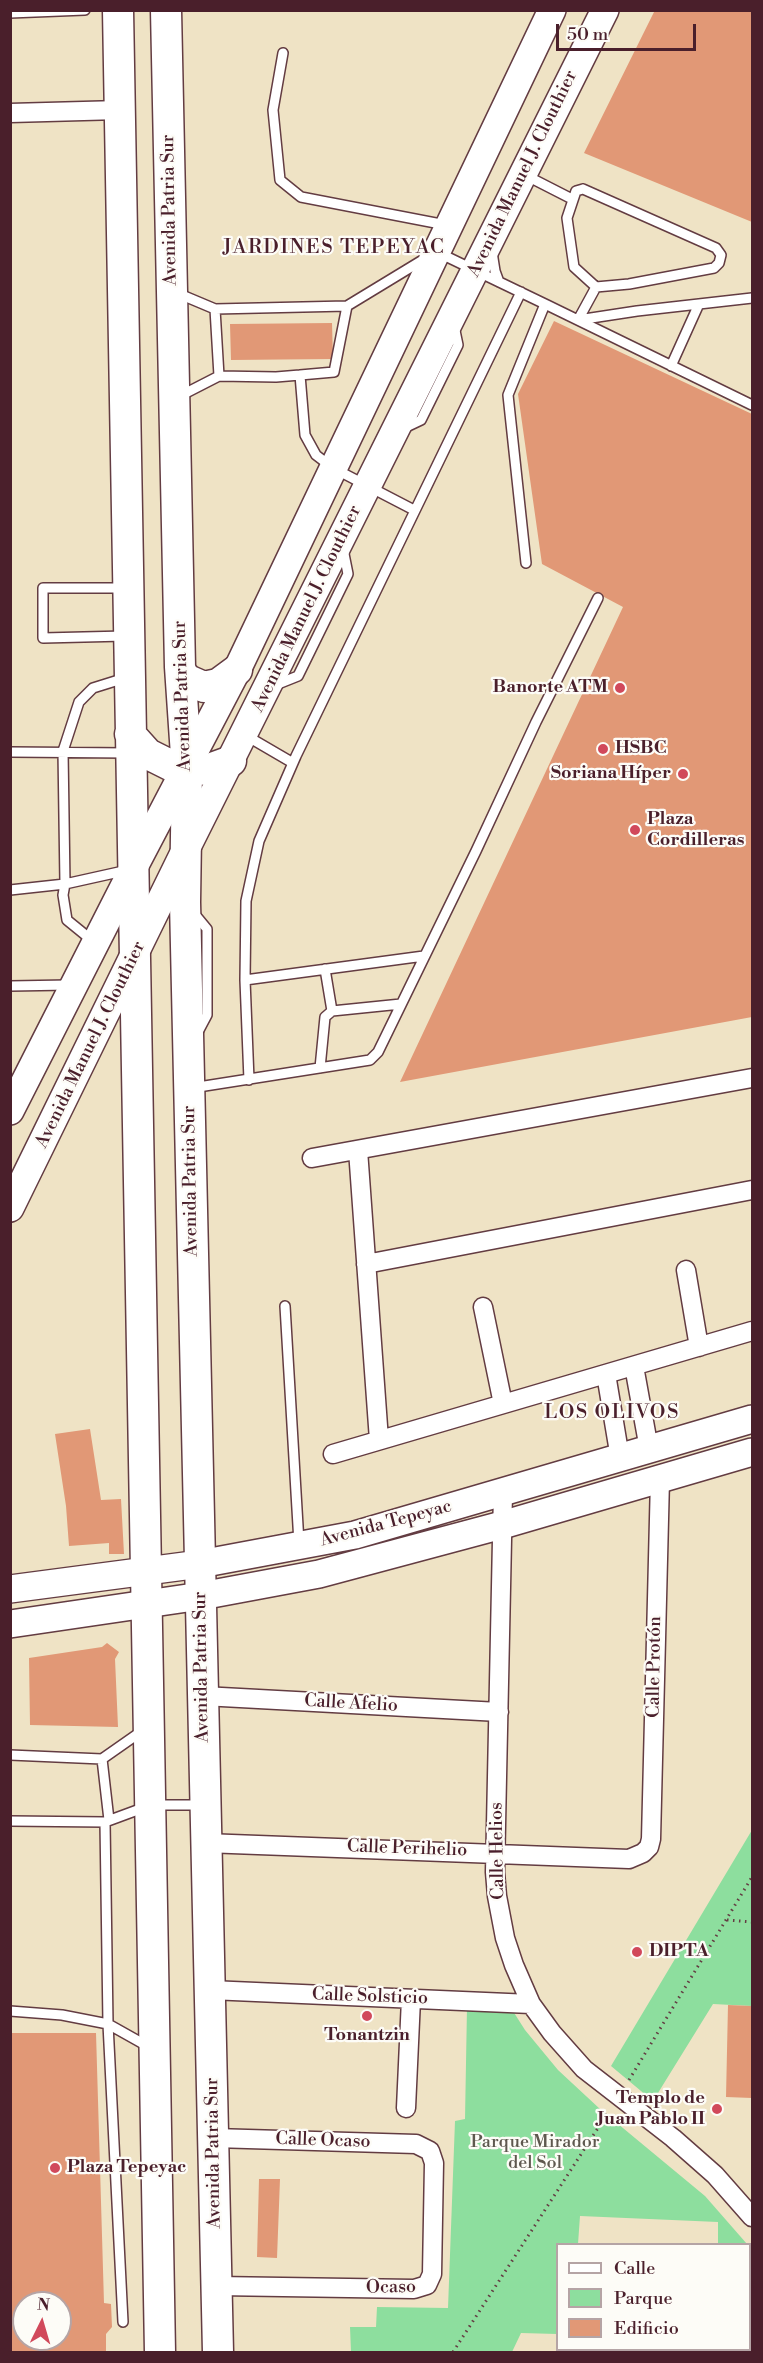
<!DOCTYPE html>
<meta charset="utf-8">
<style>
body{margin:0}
#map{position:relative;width:763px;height:2363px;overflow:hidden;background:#efe3c5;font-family:"Libre Bodoni",serif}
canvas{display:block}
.frame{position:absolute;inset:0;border:12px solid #4a1f2b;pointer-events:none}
.legend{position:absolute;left:556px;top:2243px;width:195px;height:108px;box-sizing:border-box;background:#fdfcf7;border:2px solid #b5a4a5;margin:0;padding:8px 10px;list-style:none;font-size:18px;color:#4a1f2b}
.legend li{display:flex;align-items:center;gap:12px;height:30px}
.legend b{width:30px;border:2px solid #b5a4a5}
.north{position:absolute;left:12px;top:2291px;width:60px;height:60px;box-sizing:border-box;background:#fdfcf7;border:2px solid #b5a4a5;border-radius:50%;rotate:5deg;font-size:16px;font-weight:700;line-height:24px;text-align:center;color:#4a1f2b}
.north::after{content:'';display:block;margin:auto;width:21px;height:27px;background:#d1495b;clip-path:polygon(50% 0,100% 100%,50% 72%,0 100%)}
.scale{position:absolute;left:556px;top:24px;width:140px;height:27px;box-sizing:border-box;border:3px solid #4a1f2b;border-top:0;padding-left:8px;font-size:18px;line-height:21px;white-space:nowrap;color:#4a1f2b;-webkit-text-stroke:4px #fdfcf7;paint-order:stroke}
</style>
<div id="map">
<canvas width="763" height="2363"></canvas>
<div class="frame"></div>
<ul class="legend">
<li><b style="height:8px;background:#fff"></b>Calle</li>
<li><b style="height:16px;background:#8dde9e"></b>Parque</li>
<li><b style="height:16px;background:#e19876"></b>Edificio</li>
</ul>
<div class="north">N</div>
<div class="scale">50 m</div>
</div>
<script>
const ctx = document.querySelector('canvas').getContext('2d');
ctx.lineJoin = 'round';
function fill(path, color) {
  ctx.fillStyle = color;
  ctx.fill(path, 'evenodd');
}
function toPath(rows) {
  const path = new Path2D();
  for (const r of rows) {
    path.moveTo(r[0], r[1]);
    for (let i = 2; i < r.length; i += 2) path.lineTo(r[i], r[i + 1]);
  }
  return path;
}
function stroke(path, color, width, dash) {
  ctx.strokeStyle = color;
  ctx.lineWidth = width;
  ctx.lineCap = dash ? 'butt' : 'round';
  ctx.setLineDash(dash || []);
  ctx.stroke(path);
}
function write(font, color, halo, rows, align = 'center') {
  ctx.font = font + ' "Libre Bodoni",serif';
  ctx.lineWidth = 4.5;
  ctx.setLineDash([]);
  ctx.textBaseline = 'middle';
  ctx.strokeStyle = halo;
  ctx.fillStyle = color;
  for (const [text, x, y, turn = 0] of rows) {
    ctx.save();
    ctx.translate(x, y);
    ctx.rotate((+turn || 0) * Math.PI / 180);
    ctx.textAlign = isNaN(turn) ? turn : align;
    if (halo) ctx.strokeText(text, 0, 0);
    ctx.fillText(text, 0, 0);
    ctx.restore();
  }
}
fill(toPath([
 [752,1830,752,2006,713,2004,653,2101,611,2066],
 [467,2007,511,2008,525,2030,558,2070,600,2109,705,2196,747,2244,718,2244,718,2222,580,2216,578,2244,558,2244,557,2334,521,2333,512,2352,351,2352,350,2327,376,2327,377,2307,448,2308,455,2121,465,2119],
 [750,2248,752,2253,752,2346,750,2346]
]), '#8dde9e');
fill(toPath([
 [655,10,752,10,752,222,584,153],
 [554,321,752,414,752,1017,400,1082,623,607,542,564,518,394],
 [332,323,333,359,231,360,230,324],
 [90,1429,101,1500,121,1499,124,1554,109,1554,109,1543,69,1546,66,1506,55,1434],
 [107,1643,119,1652,115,1659,118,1727,30,1725,29,1658,102,1647],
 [728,2005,752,2006,752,2098,726,2097],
 [10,2033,96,2033,104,2303,111,2304,112,2327,106,2334,106,2352,10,2352],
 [24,2303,60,2303,60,2339,24,2339],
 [259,2179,280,2179,277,2258,257,2257]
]), '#e19876');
const lane = toPath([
 [10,13,85,10],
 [283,53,273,110,280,180,301,197,446,225],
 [525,175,572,199],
 [583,189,716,248,721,255,719,263,714,268,629,284,596,287,574,267,567,218,576,191,583,189],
 [437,252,545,304,508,395,526,563],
 [492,252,495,271,499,282],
 [596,287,578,320,637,311,752,298],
 [177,293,215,309,347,306,426,258],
 [545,304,752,405],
 [215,309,219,376],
 [671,366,699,304],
 [300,375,334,372,347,306],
 [180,396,219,376,276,377,300,375,305,435,316,455,333,468,414,510],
 [402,429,421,420,458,345,454,326],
 [125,588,43,588,43,638,125,636],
 [273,686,298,676,348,574,343,549],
 [245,735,293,763],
 [10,752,128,753],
 [10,890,65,884,63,751,79,702,93,688,125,678],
 [193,912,207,929,207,1015,198,1032],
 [94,942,67,920,63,895,65,884,128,870],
 [325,969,332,1011],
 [245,980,424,956],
 [10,986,69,985],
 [320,1068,325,1017,332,1011,401,1004],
 [249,1080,245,980,246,901,259,841,296,756,521,292],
 [192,1088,370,1060,378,1052,476,851,536,722,598,598],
 [285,1306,299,1543],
 [10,1755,102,1759,142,1731],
 [102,1759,109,1820],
 [10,1821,105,1822],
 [10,2011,62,2015,108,2024,123,2322],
 [149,2047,108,2024,105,1822,151,1805,202,1805]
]);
const street = toPath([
 [10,113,120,110],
 [358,1150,379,1440],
 [312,1158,752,1078],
 [366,1264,752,1190],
 [686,1270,699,1347],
 [483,1307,503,1404],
 [634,1366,649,1449],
 [606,1374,620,1458],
 [333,1454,752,1331],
 [503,1492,495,1872,497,1896,505,1938,514,1965,531,2004,552,2033,584,2069,673,2138,715,2175,752,2217],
 [203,1696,499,1712],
 [205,1843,629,1859,643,1853,649,1847,651,1839,660,1479],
 [210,1990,531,2004],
 [406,2108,411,1999],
 [214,2138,416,2144,430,2151,434,2163,432,2274,427,2285,414,2289,217,2286],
 [647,2352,647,2350]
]);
const secondary = toPath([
 [10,1111,133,869,237,670,552,10],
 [10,1208,184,853,605,10],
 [10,1589,200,1564,355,1535,752,1419],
 [10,1624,201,1596,319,1574,502,1525,752,1452]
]);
const primary = toPath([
 [118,10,160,2352],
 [166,10,180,667,187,770,185,902,218,2352],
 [180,667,182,674,188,680,204,687,218,684,237,670],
 [130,734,148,754,172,766,197,770,209,769,231,761]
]);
stroke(lane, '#633c42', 12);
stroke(street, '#633c42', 21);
stroke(secondary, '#633c42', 30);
stroke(primary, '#633c42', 33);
stroke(toPath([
 [727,1920,752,1922],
 [629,2080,752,1877],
 [453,2352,609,2111]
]), '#633c42', 3, [1.5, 4.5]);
stroke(lane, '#fff', 9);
stroke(street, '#fff', 18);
stroke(secondary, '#fff', 27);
stroke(primary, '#fff', 30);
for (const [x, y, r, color] of [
 [620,688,6,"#d1495b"],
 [603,749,6,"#d1495b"],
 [683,774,6,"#d1495b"],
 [635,830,6,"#d1495b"],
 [637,1952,6,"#d1495b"],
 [367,2016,6,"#d1495b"],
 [717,2109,6,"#d1495b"],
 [55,2168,6,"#d1495b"]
]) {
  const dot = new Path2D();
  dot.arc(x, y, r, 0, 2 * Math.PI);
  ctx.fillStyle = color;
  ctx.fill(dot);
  stroke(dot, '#fdfcf7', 2);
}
write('18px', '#4a1f2b', '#fdfcf7', [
 ["Avenida Manuel J. Clouthier",523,174,-64],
 ["Avenida Patria Sur",170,210,-91],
 ["Avenida Manuel J. Clouthier",307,609,-64],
 ["Avenida Patria Sur",183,696,-92],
 ["Avenida Manuel J. Clouthier",91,1045,-64],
 ["Avenida Patria Sur",191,1181,-91],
 ["Avenida Tepeyac",386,1524,-15],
 ["Avenida Patria Sur",202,1667,-91],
 ["Calle Protón",655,1667,-89],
 ["Calle Afelio",351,1704,3],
 ["Calle Perihelio",407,1849,2],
 ["Calle Helios",498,1851,-91],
 ["Calle Solsticio",370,1997,2],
 ["Calle Ocaso",323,2141,2],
 ["Avenida Patria Sur",214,2153,-91],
 ["Ocaso",391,2288,-1]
]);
write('bold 18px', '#4a1f2b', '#fdfcf7', [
 ["Banorte ATM",608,688,"right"],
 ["HSBC",615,749],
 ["Soriana Híper",671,774,"right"],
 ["Plaza",647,820],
 ["Cordilleras",647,841],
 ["DIPTA",649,1952],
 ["Tonantzin",367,2036,"center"],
 ["Templo de",705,2099,"right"],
 ["Juan Pablo II",705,2120,"right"],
 ["Plaza Tepeyac",67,2168]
], 'left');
write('18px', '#5e584e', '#fdfcf7', [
 ["Parque Mirador",535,2143],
 ["del Sol",535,2164]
]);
ctx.letterSpacing = '1.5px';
write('20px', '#4a1f2b', '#fdfcf7', [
 ["JARDINES TEPEYAC",334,248],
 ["LOS OLIVOS",612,1413]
]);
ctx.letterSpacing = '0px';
</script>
